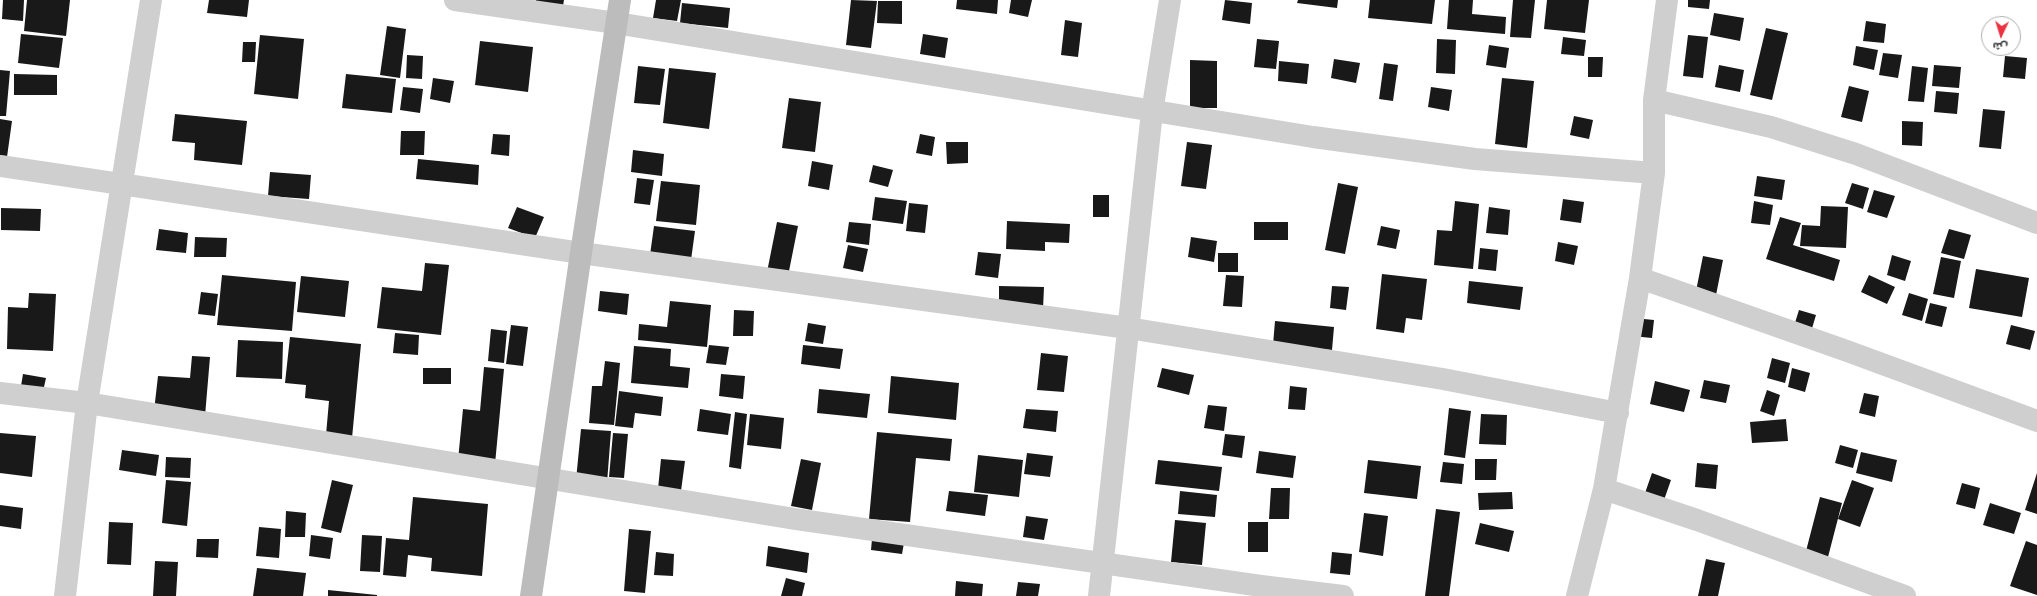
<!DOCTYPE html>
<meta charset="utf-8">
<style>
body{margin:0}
#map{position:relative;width:2037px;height:596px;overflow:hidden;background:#fff;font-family:Barlow,"Noto Sans Arabic",sans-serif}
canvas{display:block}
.north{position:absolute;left:1981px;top:16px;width:40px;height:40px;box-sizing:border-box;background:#fff;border:1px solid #adadad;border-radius:50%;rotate:184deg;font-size:11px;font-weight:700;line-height:16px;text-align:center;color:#323232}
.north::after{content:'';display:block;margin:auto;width:14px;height:18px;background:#eb3241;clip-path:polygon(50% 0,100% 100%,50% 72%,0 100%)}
</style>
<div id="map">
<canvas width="2037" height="596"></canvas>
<div class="north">ش</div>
</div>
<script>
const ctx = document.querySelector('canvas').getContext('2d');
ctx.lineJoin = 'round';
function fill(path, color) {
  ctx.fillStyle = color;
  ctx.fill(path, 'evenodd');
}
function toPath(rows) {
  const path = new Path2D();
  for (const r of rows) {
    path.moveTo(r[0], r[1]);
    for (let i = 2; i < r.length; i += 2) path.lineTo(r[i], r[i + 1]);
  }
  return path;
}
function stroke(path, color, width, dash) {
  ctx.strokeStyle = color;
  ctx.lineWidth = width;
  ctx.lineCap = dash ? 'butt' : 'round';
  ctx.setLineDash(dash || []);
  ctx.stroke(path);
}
fill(toPath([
 [3,0,24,0,23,21,2,19],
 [27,0,70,0,66,36,24,31],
 [209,0,249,0,247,17,207,13],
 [536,0,564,0,563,6,535,3],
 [656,0,681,0,677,21,653,18],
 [851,0,877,1,871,48,846,45],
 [957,0,998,0,997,14,956,9],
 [1011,0,1032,0,1028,17,1009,13],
 [1225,0,1252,3,1250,24,1222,20],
 [1298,0,1338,0,1337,8,1297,3],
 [1370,0,1435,0,1432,24,1368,18],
 [1449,0,1473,0,1472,14,1506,17,1505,34,1447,29],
 [1513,0,1535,0,1531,38,1510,37],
 [1547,0,1589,0,1585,33,1544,29],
 [1688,0,1710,0,1709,9,1688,7],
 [878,1,902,1,902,24,877,23],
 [682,3,730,8,728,28,680,23],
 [1714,13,1744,18,1740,41,1710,35],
 [1065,20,1082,23,1078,57,1061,55],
 [1866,21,1886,24,1884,43,1863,41],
 [387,26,406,29,400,78,380,75],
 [1766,28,1788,33,1772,100,1750,95],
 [21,34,63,38,59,68,18,63],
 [923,34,948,38,945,58,920,54],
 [260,35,304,39,298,99,254,94],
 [1688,35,1708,37,1703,78,1683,76],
 [1563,37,1586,40,1584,56,1561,54],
 [1257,39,1279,41,1276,69,1254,67],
 [1437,39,1456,40,1455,74,1436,73],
 [480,41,533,47,528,92,475,85],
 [243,42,256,42,255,62,242,62],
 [1489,45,1509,48,1506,68,1486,65],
 [1856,46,1878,50,1874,70,1853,65],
 [1883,53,1902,55,1898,78,1879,75],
 [407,55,423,56,422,79,406,78],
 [2005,56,2027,58,2025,79,2003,77],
 [1588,57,1603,57,1602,77,1588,77],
 [1334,59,1360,63,1356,83,1331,78],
 [1190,60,1217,61,1217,108,1190,108],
 [1279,61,1309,64,1307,84,1278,81],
 [1384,63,1398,65,1393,101,1379,99],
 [1719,65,1744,70,1740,92,1715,87],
 [1934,65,1961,67,1959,88,1932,86],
 [638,66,665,69,660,105,634,103],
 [1912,66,1928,68,1924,102,1908,101],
 [669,68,716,73,709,129,663,123],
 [0,70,10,71,6,116,0,116],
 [14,74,57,75,57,95,14,95],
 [346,74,396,79,392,113,342,108],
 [433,78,454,81,450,103,430,99],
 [1502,78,1534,81,1527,148,1495,144],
 [1849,86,1869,91,1862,122,1841,117],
 [403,87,423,89,420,113,400,110],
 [1431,87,1452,90,1449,111,1428,107],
 [1936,91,1959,93,1957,114,1934,112],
 [789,98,821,102,815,152,782,148],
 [1983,109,2005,111,2001,149,1979,147],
 [175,114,247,121,242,165,194,160,195,143,172,141],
 [1574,116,1593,120,1589,139,1570,135],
 [0,119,12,121,7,157,0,156],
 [1902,121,1923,122,1922,146,1902,145],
 [401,131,425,131,424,155,400,155],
 [493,134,510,135,509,156,491,154],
 [920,134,935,137,932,156,916,153],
 [946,142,968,142,968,163,947,164],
 [1187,142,1212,145,1206,189,1181,186],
 [633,150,664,154,662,176,631,172],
 [418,159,479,165,478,185,416,179],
 [812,161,833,165,829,190,808,186],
 [873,165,893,170,888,187,869,182],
 [270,172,311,175,309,199,268,196],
 [1757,176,1785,180,1782,200,1754,196],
 [637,178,654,180,650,205,634,203],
 [661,181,700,185,696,225,656,221],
 [1338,183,1358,187,1345,254,1325,250],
 [1852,183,1869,188,1863,209,1845,203],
 [1874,190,1895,196,1887,218,1867,212],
 [1093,195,1109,195,1109,217,1093,217],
 [875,197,907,201,903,224,872,220],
 [1563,199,1584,202,1581,223,1560,220],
 [1455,201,1479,204,1473,269,1434,265,1437,230,1452,231],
 [1754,201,1773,205,1770,225,1751,223],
 [909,203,928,205,925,233,906,231],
 [1821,206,1848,207,1846,248,1800,246,1802,225,1820,226],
 [517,207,544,217,535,238,508,228],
 [1489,207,1510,210,1508,235,1486,233],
 [1,208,41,209,40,231,1,230],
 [1780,217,1801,223,1793,245,1840,260,1834,281,1766,259],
 [1007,221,1070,224,1069,243,1045,242,1045,251,1006,249],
 [777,222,798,226,788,276,767,272],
 [849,222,871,224,869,245,846,242],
 [1254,222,1288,222,1288,240,1254,240],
 [654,226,695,231,691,260,650,255],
 [1381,226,1400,230,1396,249,1377,245],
 [159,229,188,233,186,253,156,250],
 [1949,229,1971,235,1964,259,1941,253],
 [195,237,227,238,226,257,194,257],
 [1191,237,1217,241,1214,262,1188,257],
 [1558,242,1578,246,1574,265,1555,261],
 [848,245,868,249,863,272,843,268],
 [1480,248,1498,250,1496,271,1478,269],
 [978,252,1001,254,998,278,975,275],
 [1218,253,1238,253,1238,272,1218,272],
 [1892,255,1911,261,1905,281,1887,275],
 [1703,256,1723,260,1716,295,1696,291],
 [1941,257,1961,261,1954,298,1933,294],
 [425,263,449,265,441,335,377,328,382,287,422,291],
 [1976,269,2029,278,2022,317,1969,308],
 [1382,274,1427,279,1422,320,1406,318,1404,333,1376,329],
 [222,275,296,282,292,331,217,325],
 [1226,275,1244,276,1242,307,1223,306],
 [1869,275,1895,287,1887,304,1861,292],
 [301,276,349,281,345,317,297,312],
 [1469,281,1523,287,1520,310,1467,303],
 [999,286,1044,287,1043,309,999,307],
 [1332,286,1349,287,1346,310,1330,308],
 [600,291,629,294,627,315,598,311],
 [201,292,218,294,215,316,198,314],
 [29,293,56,294,53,351,7,349,8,307,28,308],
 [1909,293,1928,299,1922,321,1902,315],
 [670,301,711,305,707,347,638,340,639,324,667,327],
 [1930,303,1947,307,1942,327,1925,323],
 [734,310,754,311,753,336,733,336],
 [1799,310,1816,315,1810,335,1793,329],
 [1634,318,1654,320,1652,338,1632,336],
 [1275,321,1334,327,1332,350,1273,345],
 [808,323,826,326,823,344,805,341],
 [511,325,528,327,523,366,506,364],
 [2011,325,2035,331,2030,350,2006,344],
 [491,329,507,331,504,363,488,361],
 [395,333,419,335,418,355,393,353],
 [290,337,361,344,352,438,326,435,329,401,305,398,306,385,285,383],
 [238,340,283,342,282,379,236,377],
 [709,345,729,347,726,365,706,363],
 [803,345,843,349,840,369,801,364],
 [634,346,671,349,670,366,690,368,688,388,631,383],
 [1041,353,1068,356,1064,392,1037,390],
 [192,356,210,357,205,416,154,411,158,376,190,378],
 [1772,358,1790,363,1785,383,1767,378],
 [605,361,620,363,614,425,589,423,592,386,602,386],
 [484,367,504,369,495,464,458,460,463,409,480,411],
 [423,368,451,368,451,384,423,384],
 [1162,368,1194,375,1189,395,1157,387],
 [1792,368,1810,373,1805,392,1788,387],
 [23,374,46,378,42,396,20,392],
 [721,374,745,376,743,399,719,396],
 [891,376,959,383,956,420,888,413],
 [1704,380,1730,385,1726,403,1700,398],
 [1655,381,1690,390,1684,412,1650,404],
 [1290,386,1307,388,1305,410,1288,409],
 [819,389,870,394,867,418,817,413],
 [1767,390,1780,395,1774,416,1760,411],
 [619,391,663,397,661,416,635,413,633,428,615,426],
 [1864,393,1879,396,1875,417,1859,413],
 [1208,405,1227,407,1224,431,1204,428],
 [1449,408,1471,411,1465,458,1444,455],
 [700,409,731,414,728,435,697,431],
 [1026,409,1058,411,1056,432,1023,428],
 [735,412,747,414,741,469,729,467],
 [750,414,784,418,781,449,747,445],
 [1481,414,1507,415,1506,445,1479,444],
 [1786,419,1788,441,1752,443,1750,422],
 [581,429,611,431,607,483,576,480],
 [877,432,952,439,950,461,916,458,910,522,869,519],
 [0,433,36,436,32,477,0,473],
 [613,433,628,434,624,478,609,477],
 [1225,434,1245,436,1242,458,1222,455],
 [1840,445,1858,450,1853,468,1835,463],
 [122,450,159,455,156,476,119,470],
 [1259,451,1296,456,1293,478,1256,473],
 [1861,452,1897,460,1892,482,1856,473],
 [1027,453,1053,456,1050,477,1024,474],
 [978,455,1023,460,1019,497,974,492],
 [166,457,191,458,190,478,165,477],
 [661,459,685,461,681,491,658,489],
 [801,459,821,463,812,510,791,506],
 [1475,459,1497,459,1496,480,1475,480],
 [1158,460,1222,467,1219,491,1155,484],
 [1368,460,1421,466,1417,499,1364,493],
 [1443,462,1464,464,1462,484,1440,482],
 [1697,463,1718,465,1716,489,1695,487],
 [1652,473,1671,480,1664,500,1645,493],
 [2037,473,2037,514,2025,510],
 [166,480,191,482,187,526,162,523],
 [332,480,353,485,341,533,321,528],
 [1852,480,1874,488,1860,527,1838,519],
 [1962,483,1980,488,1975,509,1956,504],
 [1271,488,1290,488,1289,519,1269,519],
 [949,491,988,495,985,516,946,511],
 [1180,491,1217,495,1215,517,1178,514],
 [1512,492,1513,509,1479,510,1478,493],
 [413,497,488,504,482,576,431,571,432,558,408,555,406,577,383,575,386,538,409,540],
 [1820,497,1842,503,1828,557,1806,551],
 [1990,503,2021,513,2014,534,1983,525],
 [0,505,23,508,21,529,0,526],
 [1436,509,1460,512,1449,596,1425,596],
 [286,511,306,513,305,537,285,537],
 [1364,513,1388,516,1383,556,1359,552],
 [1026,516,1048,519,1044,540,1023,537],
 [1175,520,1206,523,1202,565,1171,562],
 [109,522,133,523,131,565,107,564],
 [1248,522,1268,522,1268,552,1248,552],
 [1480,523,1514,531,1509,552,1475,544],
 [259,527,281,529,279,558,256,556],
 [629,529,651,531,645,593,624,591],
 [311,535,333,538,330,559,309,556],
 [362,535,382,536,380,572,360,571],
 [197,539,219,539,218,558,196,557],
 [872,539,904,543,902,554,871,550],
 [2026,541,2037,545,2037,595,2010,586],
 [768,546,809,553,807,573,766,566],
 [656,552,674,554,673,576,654,575],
 [1332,552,1352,554,1350,575,1330,573],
 [1706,559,1725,563,1718,596,1698,596],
 [155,561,178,562,176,596,153,596],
 [257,568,306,573,303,596,253,596],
 [786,578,805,583,802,596,781,596],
 [956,581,983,584,982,596,955,596],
 [1018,582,1040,584,1038,596,1016,596],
 [328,590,377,595,377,596,328,596]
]), '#191919');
stroke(toPath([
 [455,0,616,23,1313,137,1475,159,1654,173],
 [1654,100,1771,127,1856,154,2037,223],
 [0,166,581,253,1128,328,1443,379,1618,413],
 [1640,278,1847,351,2037,421],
 [0,393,87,403,795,519,1261,586,1343,596],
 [1604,489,1697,520,1905,596],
 [65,596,87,403,151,0],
 [1099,596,1152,112,1170,0],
 [1577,596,1604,489,1640,278,1654,173,1654,100,1667,0]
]), '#cfcfcf', 22);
stroke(toPath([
 [531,596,581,253,620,0]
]), '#bcbcbc', 22);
</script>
